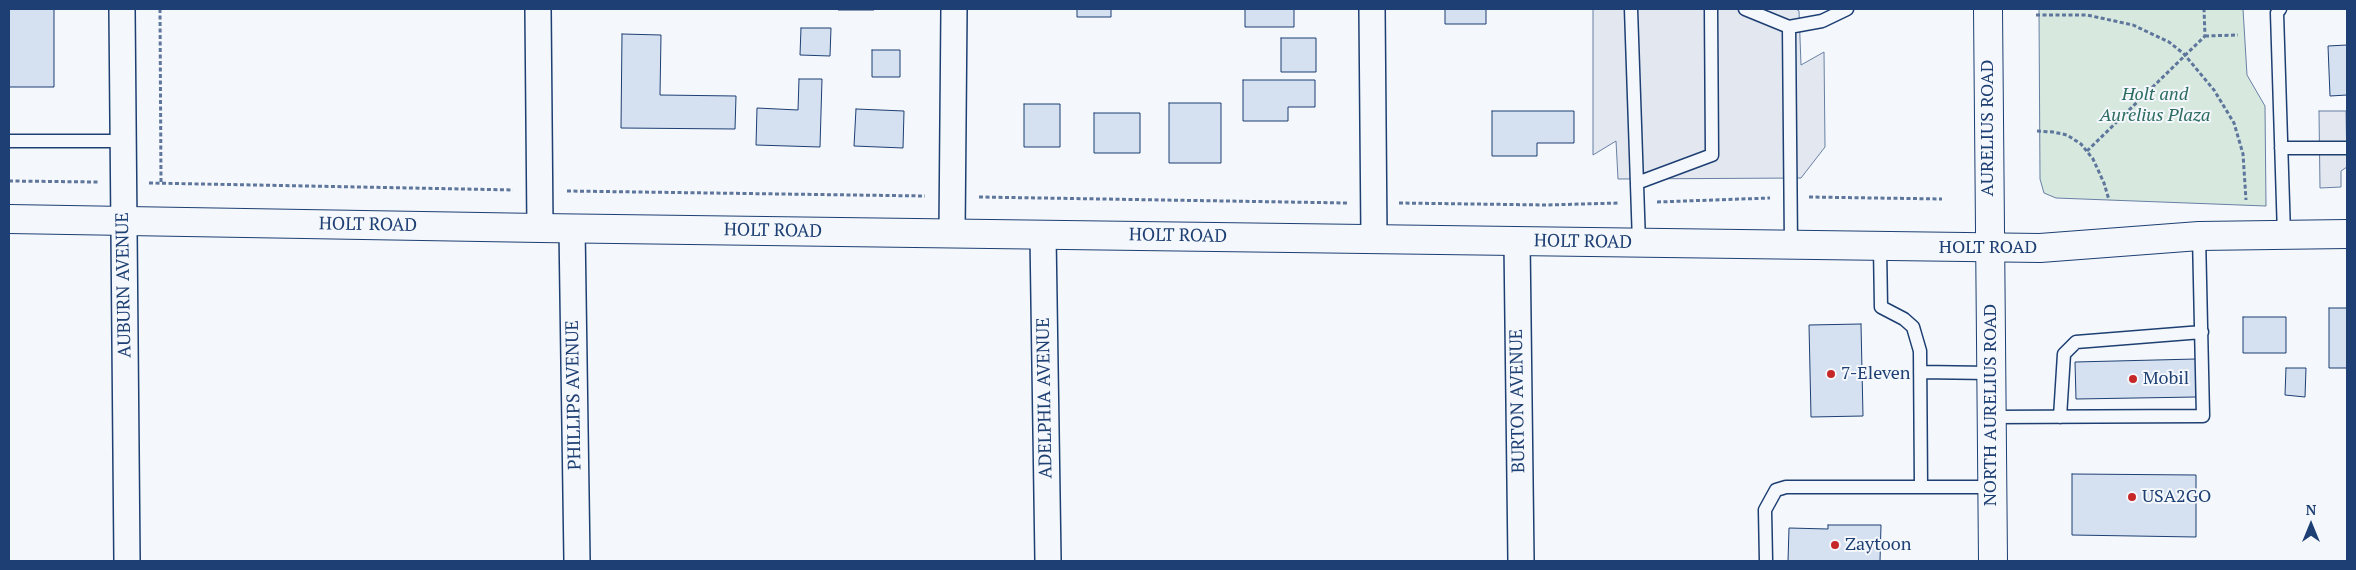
<!DOCTYPE html>
<style>
body{margin:0}
#map{position:relative;width:2356px;height:570px;overflow:hidden;background:#f4f7fb;font-family:"PT Serif",serif}
canvas{display:block}
.frame{position:absolute;inset:0;border:10px solid #1d3f73;pointer-events:none}
.north{position:absolute;left:2286px;top:500px;width:50px;height:50px;-webkit-text-stroke:4px #f4f7fb;paint-order:stroke;rotate:0deg;font-size:14px;font-weight:700;line-height:20px;text-align:center;color:#1d3f73}
.north::after{content:'';display:block;margin:auto;width:18px;height:22px;background:#1d3f73;clip-path:polygon(50% 0,100% 100%,50% 72%,0 100%)}
</style>
<div id="map">
<canvas width="2356" height="570"></canvas>
<div class="frame"></div>
<div class="north">N</div>
</div>
<script>
const ctx = document.querySelector('canvas').getContext('2d');
ctx.lineJoin = 'round';
function fill(path, color) {
  ctx.fillStyle = color;
  ctx.fill(path, 'evenodd');
}
function toPath(rows) {
  const path = new Path2D();
  for (const r of rows) {
    path.moveTo(r[0], r[1]);
    for (let i = 2; i < r.length; i += 2) path.lineTo(r[i], r[i + 1]);
  }
  return path;
}
function stroke(path, color, width, dash) {
  ctx.strokeStyle = color;
  ctx.lineWidth = width;
  ctx.lineCap = dash ? 'butt' : 'round';
  ctx.setLineDash(dash || []);
  ctx.stroke(path);
}
function write(font, color, halo, rows, align = 'center') {
  ctx.font = font + ' "PT Serif",serif';
  ctx.lineWidth = 4;
  ctx.setLineDash([]);
  ctx.textBaseline = 'middle';
  ctx.strokeStyle = halo;
  ctx.fillStyle = color;
  for (const [text, x, y, turn = 0] of rows) {
    ctx.save();
    ctx.translate(x, y);
    ctx.rotate((+turn || 0) * Math.PI / 180);
    ctx.textAlign = isNaN(turn) ? turn : align;
    if (halo) ctx.strokeText(text, 0, 0);
    ctx.fillText(text, 0, 0);
    ctx.restore();
  }
}
const green = toPath([
 [2039,9,2243,9,2247,75,2265,106,2266,206,2056,198,2044,193,2040,179,2039,9]
]);
fill(green, '#d7e8df');
stroke(green, '#687fa3', 1);
const parking = toPath([
 [1593,9,1796,9,1799,11,1801,65,1824,52,1825,147,1801,178,1618,179,1616,141,1593,155,1593,9],
 [2319,111,2346,111,2347,167,2341,171,2341,187,2320,188,2319,111]
]);
fill(parking, '#e3e8f0');
stroke(parking, '#687fa3', 1);
const building = toPath([
 [9,9,54,9,54,87,9,87,9,9],
 [838,9,874,9,874,10,838,10,838,9],
 [1077,9,1111,9,1111,17,1077,17,1077,9],
 [1245,9,1294,9,1294,27,1245,27,1245,9],
 [1445,9,1486,9,1486,24,1445,24,1445,9],
 [801,28,831,28,830,56,800,55,801,28],
 [622,34,661,35,660,95,736,96,735,129,621,128,622,34],
 [1281,38,1316,38,1316,72,1281,72,1281,38],
 [2347,45,2347,95,2330,96,2328,46,2347,45],
 [872,50,900,50,900,77,872,77,872,50],
 [799,79,822,79,820,147,756,145,757,108,798,110,799,79],
 [1243,80,1315,80,1315,107,1288,107,1288,121,1243,121,1243,80],
 [1169,103,1221,103,1221,163,1169,163,1169,103],
 [1024,104,1060,104,1060,147,1024,147,1024,104],
 [856,109,904,111,903,148,854,146,856,109],
 [1492,111,1574,111,1574,143,1537,143,1537,156,1492,156,1492,111],
 [1094,113,1140,113,1140,153,1094,153,1094,113],
 [2329,308,2347,308,2347,368,2329,368,2329,308],
 [2243,317,2286,317,2286,353,2243,353,2243,317],
 [1861,324,1863,416,1811,417,1809,325,1861,324],
 [2196,359,2196,397,2076,399,2075,362,2196,359],
 [2286,368,2306,368,2305,397,2285,395,2286,368],
 [2072,474,2196,475,2196,537,2072,535,2072,474],
 [1828,525,1881,525,1880,561,1788,561,1789,528,1828,529,1828,525]
]);
fill(building, '#d5e0f0');
stroke(building, '#1d3f73', 1);
const service = toPath([
 [1631,9,1639,243],
 [1745,9,1789,27,1822,21,1847,9],
 [2280,9,2277,13,2284,235],
 [1789,27,1791,246],
 [9,141,122,141],
 [2281,148,2347,148],
 [1637,183,1712,155,1711,9],
 [1880,247,1881,307,1904,319,1913,327,1920,351,1921,487,1992,487],
 [1920,372,1990,373],
 [1992,417,2203,416,2199,236],
 [2060,417,2064,354,2076,342,2202,332],
 [1766,561,1765,510,1776,490,1786,487,1921,487]
]);
const minor = toPath([
 [122,9,127,561],
 [538,9,540,228],
 [1372,9,1374,238],
 [572,228,577,561],
 [952,233,954,9],
 [1043,235,1048,561],
 [1517,241,1521,561]
]);
const tertiary = toPath([
 [1988,9,1993,561]
]);
const secondary = toPath([
 [9,219,540,228,2040,248,2199,236,2347,234]
]);
stroke(service, '#1d3f73', 15);
stroke(minor, '#1d3f73', 28);
stroke(tertiary, '#1d3f73', 30);
stroke(secondary, '#1d3f73', 30);
stroke(toPath([
 [160,9,161,183],
 [2036,15,2087,15,2133,25,2169,42,2184,54,2214,90,2234,123,2243,154,2246,200],
 [2205,36,2238,35],
 [2037,131,2053,132,2067,135,2081,144,2093,159,2104,183,2109,200],
 [2087,151,2205,36,2204,9],
 [9,181,98,182],
 [149,183,513,190],
 [567,191,925,196],
 [979,197,1348,203],
 [1809,197,1942,199],
 [1657,202,1770,198],
 [1399,203,1547,205,1618,203]
]), '#5e769c', 3, [4, 2.5]);
stroke(service, '#f4f7fb', 12);
stroke(minor, '#f4f7fb', 25);
stroke(tertiary, '#f4f7fb', 28);
stroke(secondary, '#f4f7fb', 28);
for (const [x, y, r, color] of [
 [1831,374,5,"#c62828"],
 [2133,379,5,"#c62828"],
 [2132,497,5,"#c62828"],
 [1835,545,5,"#c62828"]
]) {
  const dot = new Path2D();
  dot.arc(x, y, r, 0, 2 * Math.PI);
  ctx.fillStyle = color;
  ctx.fill(dot);
  stroke(dot, '#f4f7fb', 2);
}
write('italic 18px', '#2c6c60', '#f4f7fb', [
 ["Holt and",2155,95],
 ["Aurelius Plaza",2155,116]
]);
write('18px', '#1d3f73', '#f4f7fb', [
 ["AURELIUS ROAD",1988,128,-90],
 ["HOLT ROAD",368,225,1],
 ["HOLT ROAD",773,231,1],
 ["HOLT ROAD",1178,236,1],
 ["HOLT ROAD",1583,242,1],
 ["HOLT ROAD",1988,248],
 ["AUBURN AVENUE",124,285,-91],
 ["PHILLIPS AVENUE",574,395,-91],
 ["ADELPHIA AVENUE",1045,398,-91],
 ["BURTON AVENUE",1518,401,-91],
 ["NORTH AURELIUS ROAD",1991,405,-90]
]);
write('18px', '#1d3f73', '#f4f7fb', [
 ["7-Eleven",1841,374],
 ["Mobil",2143,379],
 ["USA2GO",2142,497],
 ["Zaytoon",1845,545]
], 'left');
</script>
